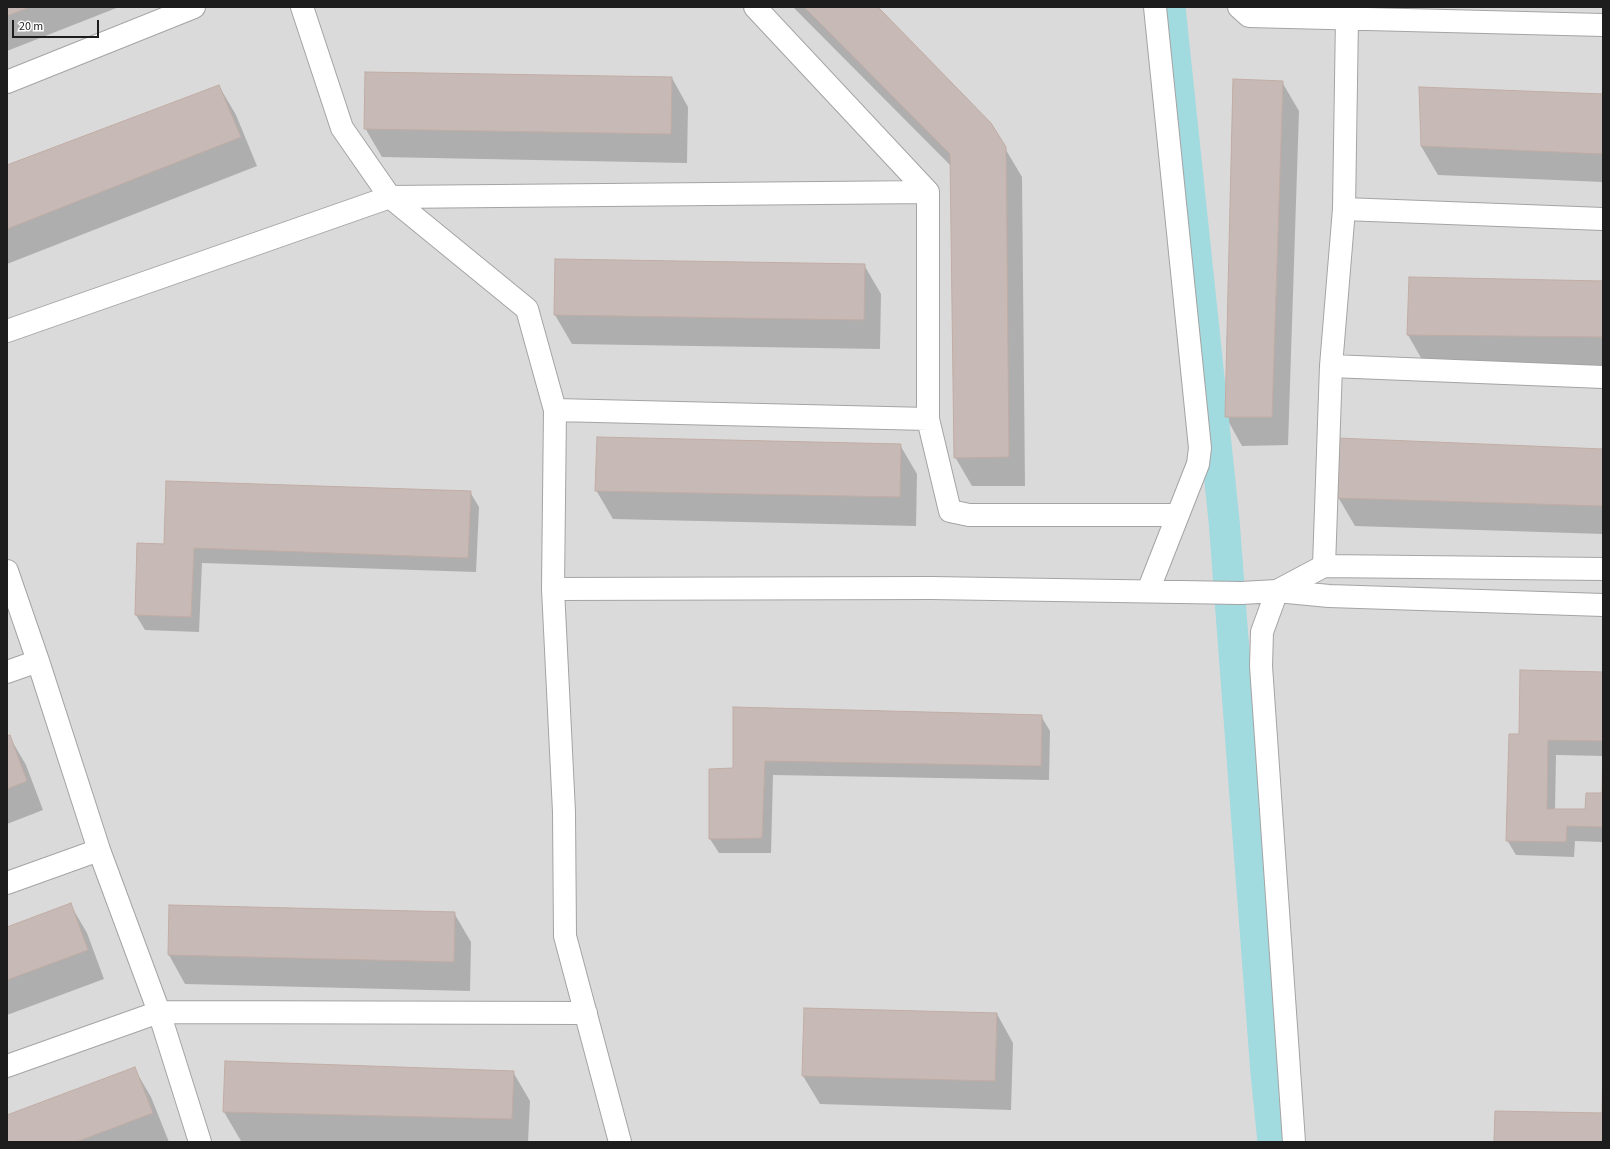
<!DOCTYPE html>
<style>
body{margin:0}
#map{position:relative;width:1610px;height:1149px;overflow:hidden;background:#efe9e3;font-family:"Source Sans 3",sans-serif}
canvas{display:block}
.frame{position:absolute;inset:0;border:8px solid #1d1d1d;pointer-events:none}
.scale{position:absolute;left:12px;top:20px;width:87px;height:18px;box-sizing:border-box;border:2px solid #1d1d1d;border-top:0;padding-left:5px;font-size:12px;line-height:14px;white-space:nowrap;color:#1d1d1d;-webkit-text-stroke:3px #fff;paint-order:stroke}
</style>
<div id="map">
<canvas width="1610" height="1149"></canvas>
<div class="frame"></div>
<div class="scale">20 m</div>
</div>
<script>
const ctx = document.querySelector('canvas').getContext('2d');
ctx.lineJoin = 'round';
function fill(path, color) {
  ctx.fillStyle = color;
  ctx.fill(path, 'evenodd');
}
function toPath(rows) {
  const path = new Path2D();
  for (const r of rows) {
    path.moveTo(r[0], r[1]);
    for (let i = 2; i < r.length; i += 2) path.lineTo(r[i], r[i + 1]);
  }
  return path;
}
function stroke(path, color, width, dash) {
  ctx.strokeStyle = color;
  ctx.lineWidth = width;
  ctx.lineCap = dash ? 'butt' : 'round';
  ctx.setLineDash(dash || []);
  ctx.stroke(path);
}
fill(toPath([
 [7,7,1603,7,1603,1142,7,1142]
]), '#dbdada');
fill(toPath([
 [7,7,119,7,7,51],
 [793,7,876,7,990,123,1022,177,1025,486,972,486,955,457,951,166],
 [672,78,688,107,687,163,382,157,365,128],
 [1233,80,1282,82,1299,111,1288,445,1242,446,1226,417],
 [219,86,236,115,257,166,7,264,7,166],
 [1603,95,1603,182,1438,175,1421,146],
 [864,265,881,294,880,349,572,344,555,315],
 [1603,282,1603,366,1424,363,1408,335],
 [900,445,917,474,916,526,613,519,596,490],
 [1603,450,1603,534,1355,526,1338,497],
 [470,492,479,507,476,572,202,563,199,632,145,630,136,615,165,545],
 [1603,673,1603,756,1556,755,1555,810,1586,810,1603,794,1603,842,1575,841,1574,857,1516,855,1507,840,1520,735],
 [734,708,1041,716,1050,731,1049,780,773,775,771,853,719,853,710,839,734,768],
 [9,736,26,765,43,810,7,824,7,737],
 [70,904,87,933,104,979,7,1015,7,928],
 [454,913,471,942,470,991,185,984,169,955],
 [997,1014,1013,1043,1011,1110,820,1104,803,1076],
 [134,1068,151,1097,169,1142,7,1142,7,1116],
 [513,1072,530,1101,528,1142,241,1141,224,1112]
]), '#0003');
stroke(toPath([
 [1170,7,1224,520,1266,1073,1273,1142]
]), '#a1dadf', 31);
const building = toPath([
 [7,7,30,7,7,16,7,7],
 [804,7,878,7,991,123,1006,147,1009,457,954,458,950,154,804,7],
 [365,72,672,77,671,134,364,129,365,72],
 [1233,79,1283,81,1272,417,1225,417,1233,79],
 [219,85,241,137,7,229,7,165,219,85],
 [1419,87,1603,94,1603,154,1421,146,1419,87],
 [555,259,865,264,864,320,554,315,555,259],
 [1409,277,1603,281,1603,337,1407,335,1409,277],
 [597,437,901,444,900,497,595,491,597,437],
 [1337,438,1603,449,1603,506,1337,498,1337,438],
 [166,481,471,491,468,558,194,548,191,617,135,615,137,543,164,544,166,481],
 [1520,670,1603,672,1603,741,1548,740,1547,809,1585,809,1586,793,1602,793,1603,742,1603,827,1567,826,1566,842,1506,841,1509,734,1519,734,1520,670],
 [733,707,1042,715,1041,766,765,761,762,838,709,839,709,769,733,768,733,707],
 [10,735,27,781,7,789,7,736,10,735],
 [71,903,88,950,7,980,7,927,71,903],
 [169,905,455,912,454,962,168,955,169,905],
 [804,1008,997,1013,995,1081,802,1076,804,1008],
 [1603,1058,1603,1142,1494,1142,1495,1111,1602,1113,1603,1058],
 [225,1061,514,1071,512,1119,223,1112,225,1061],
 [135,1067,153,1113,76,1142,7,1142,7,1115,135,1067]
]);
fill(building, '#c7bab6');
stroke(building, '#c1ada5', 1);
const minor = toPath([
 [302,7,342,128,390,197,527,309,555,410,553,589,564,812,565,936,620,1142],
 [755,7,928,192,928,419,950,511,969,515,1178,515],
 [1239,7,1249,16,1603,25],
 [7,82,194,7],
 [1344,209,1603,219],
 [7,331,390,197,928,192],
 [1331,366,1603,377],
 [555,410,928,419],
 [1324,566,1331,366,1344,209,1347,18],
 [7,571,38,661,99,850,159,1012,200,1142],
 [553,589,931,588,1241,593,1277,591,1329,596,1603,605],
 [1148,591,1198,464,1200,448,1155,7],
 [7,672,38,661],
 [7,883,99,850],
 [7,1066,159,1012,586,1013],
 [1294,1142,1261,666,1262,632,1277,591,1324,566,1603,569]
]);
stroke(minor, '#a4a4a4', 24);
stroke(minor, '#fff', 22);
</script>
